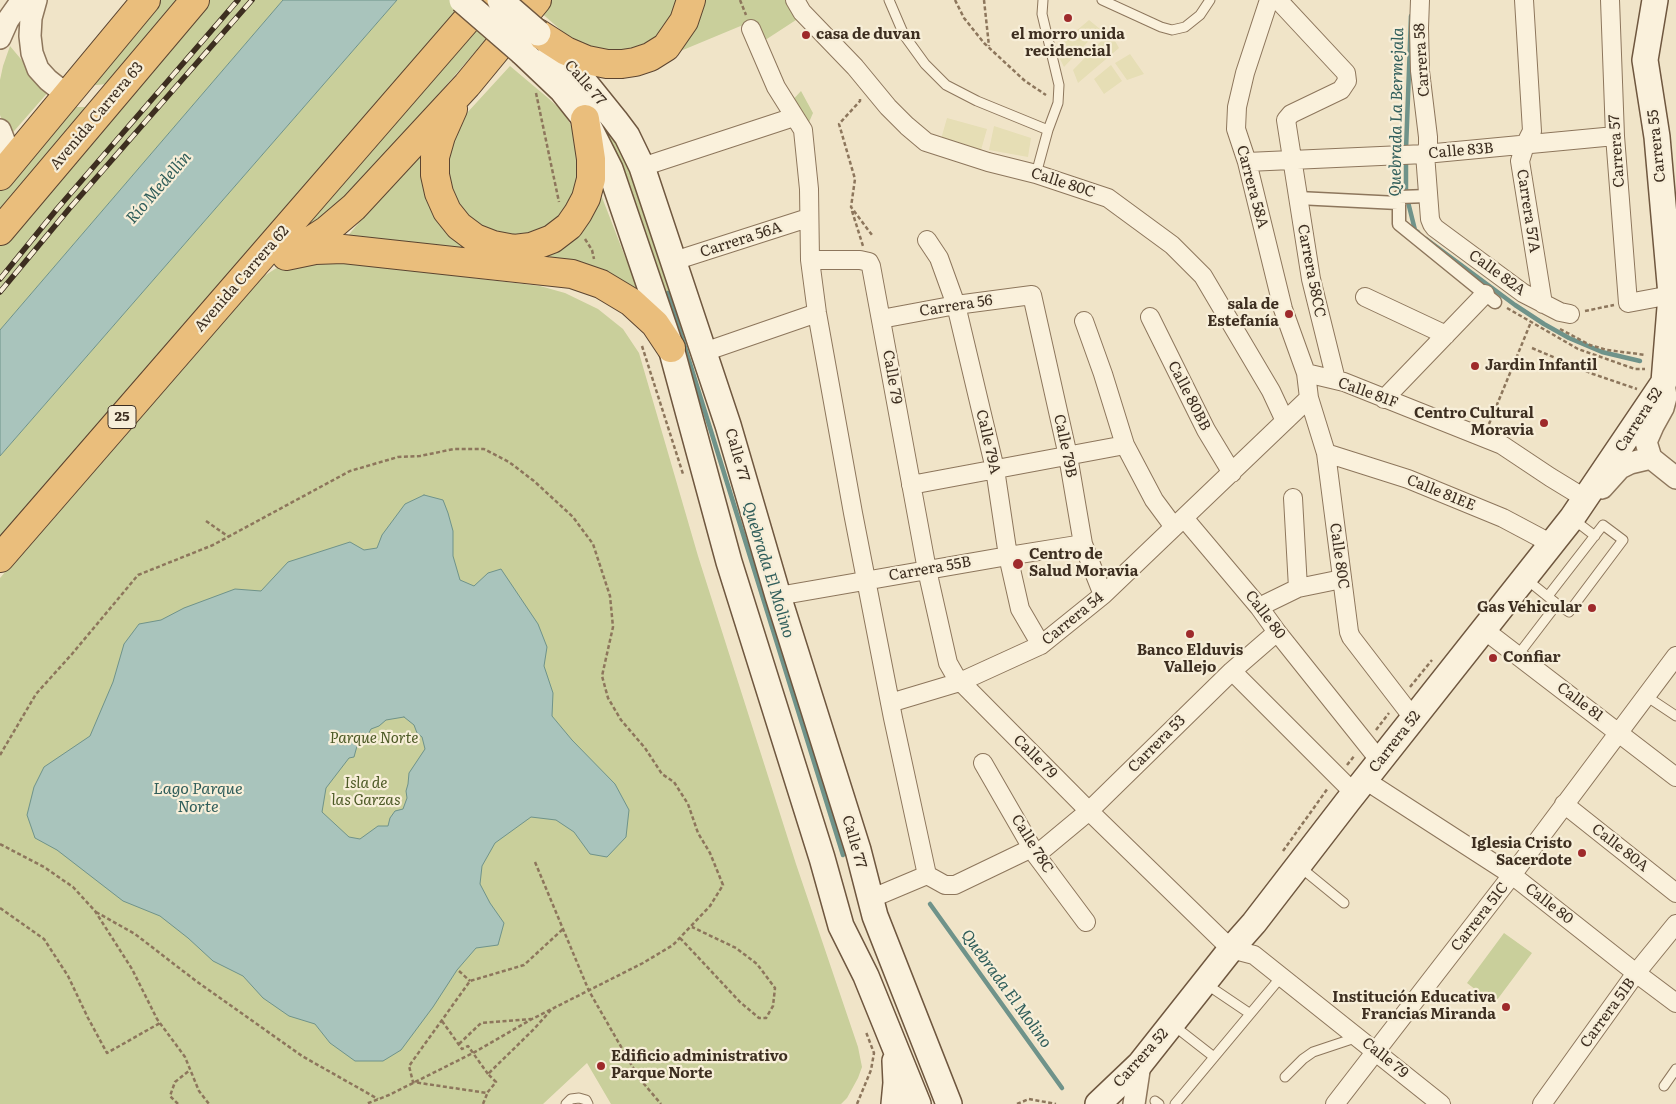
<!DOCTYPE html>
<meta charset="utf-8">
<style>
body{margin:0}
canvas{display:block;background:#f0e4c8}
</style>
<canvas width="1676" height="1104"></canvas>
<script>
const ctx = document.querySelector('canvas').getContext('2d');
ctx.lineJoin = 'round';
function fill(path, color) {
  ctx.fillStyle = color;
  ctx.fill(path, 'evenodd');
}
function toPath(rows) {
  const path = new Path2D();
  for (const r of rows) {
    path.moveTo(r[0], r[1]);
    for (let i = 2; i < r.length; i += 2) path.lineTo(r[i], r[i + 1]);
  }
  return path;
}
function stroke(path, color, width, dash) {
  ctx.strokeStyle = color;
  ctx.lineWidth = width;
  ctx.lineCap = dash ? 'butt' : 'round';
  ctx.setLineDash(dash || []);
  ctx.stroke(path);
}
function write(font, color, halo, rows, align = 'center') {
  ctx.font = font + ' Literata,serif';
  ctx.lineWidth = 4.5;
  ctx.setLineDash([]);
  ctx.textBaseline = 'middle';
  ctx.strokeStyle = halo;
  ctx.fillStyle = color;
  for (const [text, x, y, turn = 0] of rows) {
    ctx.save();
    ctx.translate(x, y);
    ctx.rotate((+turn || 0) * Math.PI / 180);
    ctx.textAlign = isNaN(turn) ? turn : align;
    if (halo) ctx.strokeText(text, 0, 0);
    ctx.fillText(text, 0, 0);
    ctx.restore();
  }
}
fill(toPath([
 [1089,20,1100,29,1064,67,1055,49],
 [1110,32,1119,48,1078,83,1073,70],
 [1130,54,1144,74,1127,80,1115,63],
 [1111,65,1122,81,1104,94,1094,79],
 [947,118,987,129,981,150,941,139],
 [994,126,1031,138,1028,157,989,150]
]), '#e6deb5');
fill(toPath([
 [159,0,176,0,107,84,86,86],
 [208,0,283,0,0,330,0,242],
 [397,0,471,0,0,539,0,456],
 [498,0,520,0,339,209,291,243],
 [546,0,683,0,651,46,618,55,580,47,538,10],
 [698,0,786,0,796,20,753,48,743,25,654,62],
 [527,38,580,87,620,145,639,188,675,291,662,295,635,215],
 [10,46,35,76,50,90,8,138,0,115,0,80,3,66],
 [510,66,548,98,563,112,571,125,577,147,580,190,557,227,514,241,468,221,445,183,446,144,455,126],
 [801,91,813,113,807,127,789,104],
 [70,107,93,107,0,216,0,188],
 [429,139,431,193,512,257,598,187,641,298,341,244],
 [316,259,540,286,565,293,598,309,623,329,639,353,698,556,796,864,858,1047,862,1067,858,1078,847,1098,841,1104,611,1104,587,1063,543,1104,0,1104,0,578,247,291,261,278,275,269,294,261],
 [1504,933,1532,953,1494,1004,1467,983]
]), '#c9cf9b');
const water = toPath([
 [283,0,397,0,0,456,0,330,283,0],
 [424,495,443,500,448,513,453,531,453,556,460,580,474,586,488,573,501,569,538,624,547,647,544,666,553,693,552,716,572,740,615,784,629,810,626,837,607,857,590,854,574,832,556,820,531,817,495,843,482,866,480,884,490,903,504,923,498,945,476,948,457,970,433,1007,401,1050,383,1061,355,1061,330,1043,315,1024,289,1016,263,998,243,976,213,961,188,938,160,916,123,901,57,850,35,838,27,815,34,787,44,767,90,736,113,682,124,644,139,624,161,620,184,608,235,589,261,591,288,562,350,542,364,550,377,548,382,535,405,504,424,495],
 [404,717,414,725,417,733,422,737,425,749,409,773,408,784,406,791,407,798,403,809,395,811,390,818,388,826,378,826,360,839,349,837,322,812,326,788,349,758,354,757,357,746,361,741,366,738,371,729,379,726,386,720,404,717]
]);
fill(water, '#a9c4bc');
stroke(water, '#6f938a', 1);
stroke(toPath([
 [1406,150,1411,16],
 [1406,158,1406,194,1415,230,1418,232],
 [1426,239,1515,305,1544,324,1569,338,1602,352,1640,361],
 [668,293,843,855],
 [930,904,1062,1088]
]), '#6f938a', 4.5);
const service = toPath([
 [889,0,904,35,925,64,946,85,977,101,1048,130],
 [1102,0,1161,27,1172,30,1185,27,1200,15,1210,0],
 [1036,174,1048,130,1058,103,1059,85,1042,14,1043,0],
 [1573,519,1595,536],
 [1526,579,1557,604,1569,612,1623,540,1603,525,1548,596],
 [1518,655,1557,604],
 [1646,696,1676,716],
 [1300,867,1344,903],
 [1206,984,1249,1013],
 [1173,1025,1214,1057],
 [1285,1077,1303,1059,1313,1052,1358,1037],
 [1664,1086,1676,1069],
 [1155,1101,1159,1104],
 [566,1104,571,1099,579,1098,586,1100,588,1104],
 [1175,1104,1281,977]
]);
const pedestrian = toPath([
 [1428,196,1399,197,1399,224,1495,302],
 [1298,198,1398,203]
]);
const minor = toPath([
 [795,0,802,12,855,67,888,107,907,126,926,142,988,162,1036,174,1108,198,1172,245,1203,276,1271,391,1285,421],
 [1269,0,1245,73,1237,107,1236,129,1247,162,1283,309,1306,373,1309,398,1326,453,1349,632,1351,637,1414,719],
 [1278,0,1346,73,1347,81,1341,90,1291,114,1286,120,1311,279,1336,380],
 [1420,0,1419,28,1420,71,1428,137,1428,146,1425,154,1430,219,1432,224,1435,228,1523,293,1560,312,1570,314],
 [1524,0,1532,131,1525,145,1520,161,1543,304],
 [1610,0,1615,136,1628,303,1671,295],
 [751,29,776,87,803,130,809,189,810,260,817,313,853,513,893,718,927,875],
 [1247,162,1425,154,1615,136],
 [642,167,794,117],
 [927,240,939,258,956,305,995,469,1008,556,1020,609,1041,645],
 [810,260,860,260,869,262,871,266,927,570,948,663,956,677,1089,811,1231,949,1254,955,1441,1104],
 [674,261,808,218],
 [1365,297,1446,335],
 [1150,317,1206,430,1232,473],
 [881,319,956,305,1032,295,1068,456,1083,544,1103,595],
 [1084,321,1103,374,1125,445,1154,500,1174,527],
 [704,352,817,313],
 [1306,373,1344,382,1502,445,1550,477,1586,499],
 [1384,399,1485,294],
 [1326,453,1408,479,1503,518,1552,544],
 [911,485,1125,445],
 [1293,498,1298,588],
 [1184,518,1259,607,1277,632,1380,761],
 [778,596,1008,556,1083,544],
 [1259,607,1298,588,1342,579],
 [1483,629,1676,777],
 [1232,671,1354,793],
 [890,703,960,682,1041,645,1103,595,1309,398],
 [983,763,1036,855,1086,922],
 [1365,780,1512,875,1636,973,1676,1003],
 [1564,804,1676,893],
 [1036,855,1089,811,1232,671,1277,632],
 [927,875,945,885,955,885,1032,848],
 [870,899,927,875],
 [1335,1104,1512,875,1676,656],
 [1542,1104,1636,973,1676,924]
]);
const tertiary = toPath([
 [36,0,31,18,30,36,32,53,38,69,48,80,67,95],
 [0,38,8,20,22,0],
 [0,130,12,161],
 [1669,376,1664,382,1666,397,1663,408,1653,426,1646,442,1651,458,1676,478],
 [1602,488,1620,468,1630,463,1651,458],
 [1134,1104,1140,1064]
]);
const secondary = toPath([
 [550,45,582,79,615,120,627,136,642,167,728,425,778,596,858,850,875,916,949,1104],
 [522,52,562,90,585,119,610,169,671,348,729,562,822,858,841,926,866,976,918,1104],
 [894,1104,896,1083,895,1061],
 [1098,1104,1140,1064,1231,949,1254,923,1348,801,1572,518,1664,382,1671,295,1657,137,1645,60,1655,0]
]);
const trunk = toPath([
 [538,33,566,51,587,60,607,64,622,64,635,62,650,57,666,47,684,21,691,0],
 [453,109,441,136,435,157,435,175,439,193,447,211,459,226,475,238,493,245,514,249,531,247,552,239,569,226,578,213,586,198,591,179,591,159,585,119],
 [0,176,146,0],
 [0,231,195,0],
 [296,250,327,230,354,207,467,85,537,0],
 [286,256,315,250,343,249,572,274,601,284,631,302,655,324,671,348],
 [0,558,484,0]
]);
stroke(service, '#8d765c', 11);
stroke(pedestrian, '#8d765c', 15);
stroke(minor, '#8d765c', 20);
stroke(tertiary, '#8d765c', 24);
stroke(secondary, '#6f573f', 28);
stroke(trunk, '#5b4430', 30);
stroke(toPath([
 [740,0,746,15],
 [955,0,964,18,984,43,1025,81,1046,95],
 [984,0,989,46],
 [536,93,559,202],
 [860,99,860,101,839,124,855,179,851,207,872,235],
 [852,211,863,246],
 [585,239,592,250,594,259],
 [1507,308,1578,349,1635,369,1645,369],
 [1585,311,1614,305],
 [1560,329,1590,345,1607,350,1646,355],
 [642,346,683,474],
 [1532,348,1593,374,1637,389],
 [1489,424,1531,322],
 [206,521,229,537],
 [1410,687,1432,660],
 [1376,730,1389,713],
 [0,755,36,694,72,654,138,575,213,545,350,471,398,457,420,456,454,449,484,449,509,462,534,481,573,517,593,544,610,596,613,627,602,676,608,698,621,720,645,748,662,774,674,782,688,804,698,833,710,853,723,885,710,906,673,945,643,963,532,1019,473,1053,389,1095,366,1104],
 [1347,765,1355,755],
 [0,844,44,867,73,887,95,911,132,969,157,1019,185,1057,199,1091,209,1104],
 [1283,851,1328,788],
 [535,862,589,991,639,1078,661,1104],
 [0,908,44,939,68,976,88,1018,107,1053,160,1023],
 [96,912,135,934,196,981,302,1056,378,1099],
 [680,938,740,1002,759,1018,766,1018,773,1006,775,988,757,964,736,948,692,927],
 [459,971,470,981],
 [551,1010,534,1029,488,1074,496,1082,487,1093,413,1082,409,1066,470,981,524,965,563,929],
 [442,1021,462,1049,468,1046,488,1074],
 [459,1044,481,1023,531,1019],
 [178,1104,170,1096,175,1082,190,1070],
 [483,1104,487,1094],
 [857,1104,871,1070,874,1053,866,1032],
 [1017,1104,1029,1099,1056,1104]
]), '#8d765c', 2.5, [4, 2.5]);
stroke(service, '#faf1dc', 9);
stroke(pedestrian, '#faf1dc', 12);
stroke(minor, '#faf1dc', 18);
stroke(tertiary, '#faf1dc', 21);
stroke(secondary, '#faf1dc', 25);
stroke(trunk, '#eabe7c', 28);
const rail = toPath([
 [0,279,57,209,238,0],
 [0,292,69,209,252,0]
]);
stroke(rail, '#3d2e20', 5.5);
stroke(rail, '#f7eed8', 4, [11]);
const secondaryBridge = toPath([
 [462,0,522,52],
 [500,0,538,33]
]);
stroke(secondaryBridge, '#6f573f', 28, []);
stroke(secondaryBridge, '#faf1dc', 25);
for (const [x, y, r, color] of [
 [1068,18,5,"#9e2a2b"],
 [806,35,5,"#9e2a2b"],
 [1289,314,5,"#9e2a2b"],
 [1475,366,5,"#9e2a2b"],
 [1544,423,5,"#9e2a2b"],
 [1018,564,6,"#9e2a2b"],
 [1592,608,5,"#9e2a2b"],
 [1190,634,5,"#9e2a2b"],
 [1493,658,5,"#9e2a2b"],
 [1582,853,5,"#9e2a2b"],
 [1506,1007,5,"#9e2a2b"],
 [601,1066,5,"#9e2a2b"]
]) {
  const dot = new Path2D();
  dot.arc(x, y, r, 0, 2 * Math.PI);
  ctx.fillStyle = color;
  ctx.fill(dot);
  stroke(dot, '#f7eed8', 2);
}
for (const [x, y, w] of [
 [122,417,28]
]) {
  const box = new Path2D();
  box.roundRect(x - w / 2, y - 11.5, w, 23, 4);
  ctx.fillStyle = '#f7eed8';
  ctx.fill(box);
  stroke(box, '#3d2e20', 1);
}
write('bold 14px', '#3d2e20', null, [
 ["25",122,417]
]);
write('bold 15px', '#3d2e20', '#f7eed8', [
 ["casa de duvan",816,35],
 ["el morro unida",1068,35,"center"],
 ["recidencial",1068,52,"center"],
 ["sala de",1279,305,"right"],
 ["Estefanía",1279,322,"right"],
 ["Jardin Infantil",1485,366],
 ["Centro Cultural",1534,414,"right"],
 ["Moravia",1534,431,"right"],
 ["Centro de",1029,555],
 ["Salud Moravia",1029,572],
 ["Gas Vehicular",1582,608,"right"],
 ["Banco Elduvis",1190,651,"center"],
 ["Vallejo",1190,668,"center"],
 ["Confiar",1503,658],
 ["Iglesia Cristo",1572,844,"right"],
 ["Sacerdote",1572,861,"right"],
 ["Institución Educativa",1496,998,"right"],
 ["Francias Miranda",1496,1015,"right"],
 ["Edificio administrativo",611,1057],
 ["Parque Norte",611,1074]
], 'left');
write('15px', '#3d2e20', '#f7eed8', [
 ["Carrera 58",1422,60,-94],
 ["Calle 77",585,83,49],
 ["Avenida Carrera 63",97,116,-50],
 ["Carrera 55",1657,146,-96],
 ["Calle 83B",1461,151,-5],
 ["Carrera 57",1617,151,-94],
 ["Calle 80C",1063,183,18],
 ["Carrera 58A",1252,187,75],
 ["Carrera 57A",1528,211,81],
 ["Carrera 56A",741,240,-18],
 ["Carrera 58CC",1311,271,79],
 ["Calle 82A",1497,273,36],
 ["Avenida Carrera 62",242,279,-49],
 ["Carrera 56",956,306,-9],
 ["Calle 79",892,377,80],
 ["Calle 81F",1368,393,20],
 ["Calle 80BB",1189,396,63],
 ["Carrera 52",1639,420,-57],
 ["Calle 79A",988,442,77],
 ["Calle 79B",1065,446,78],
 ["Calle 77",737,455,74],
 ["Calle 81EE",1441,493,22],
 ["Calle 80C",1339,556,82],
 ["Carrera 55B",930,569,-10],
 ["Calle 80",1265,615,53],
 ["Carrera 54",1073,619,-39],
 ["Calle 81",1580,702,37],
 ["Carrera 52",1395,742,-52],
 ["Carrera 53",1157,744,-45],
 ["Calle 79",1035,757,45],
 ["Calle 77",854,842,74],
 ["Calle 78C",1032,844,58],
 ["Calle 80A",1620,848,38],
 ["Calle 80",1549,904,38],
 ["Carrera 51C",1480,917,-52],
 ["Carrera 51B",1608,1013,-54],
 ["Carrera 52",1141,1058,-48],
 ["Calle 79",1385,1058,39]
]);
write('italic 15px', '#4d5a26', '#f7eed8', [
 ["Parque Norte",374,739],
 ["Isla de",366,784],
 ["las Garzas",366,801]
]);
write('italic 16px', '#2f5d5a', '#f7eed8', [
 ["Quebrada La Bermejala",1397,112,-89],
 ["Río Medellín",159,188,-49],
 ["Quebrada El Molino",768,570,73],
 ["Lago Parque",198,789],
 ["Norte",198,807],
 ["Quebrada El Molino",1006,989,54]
]);
</script>
